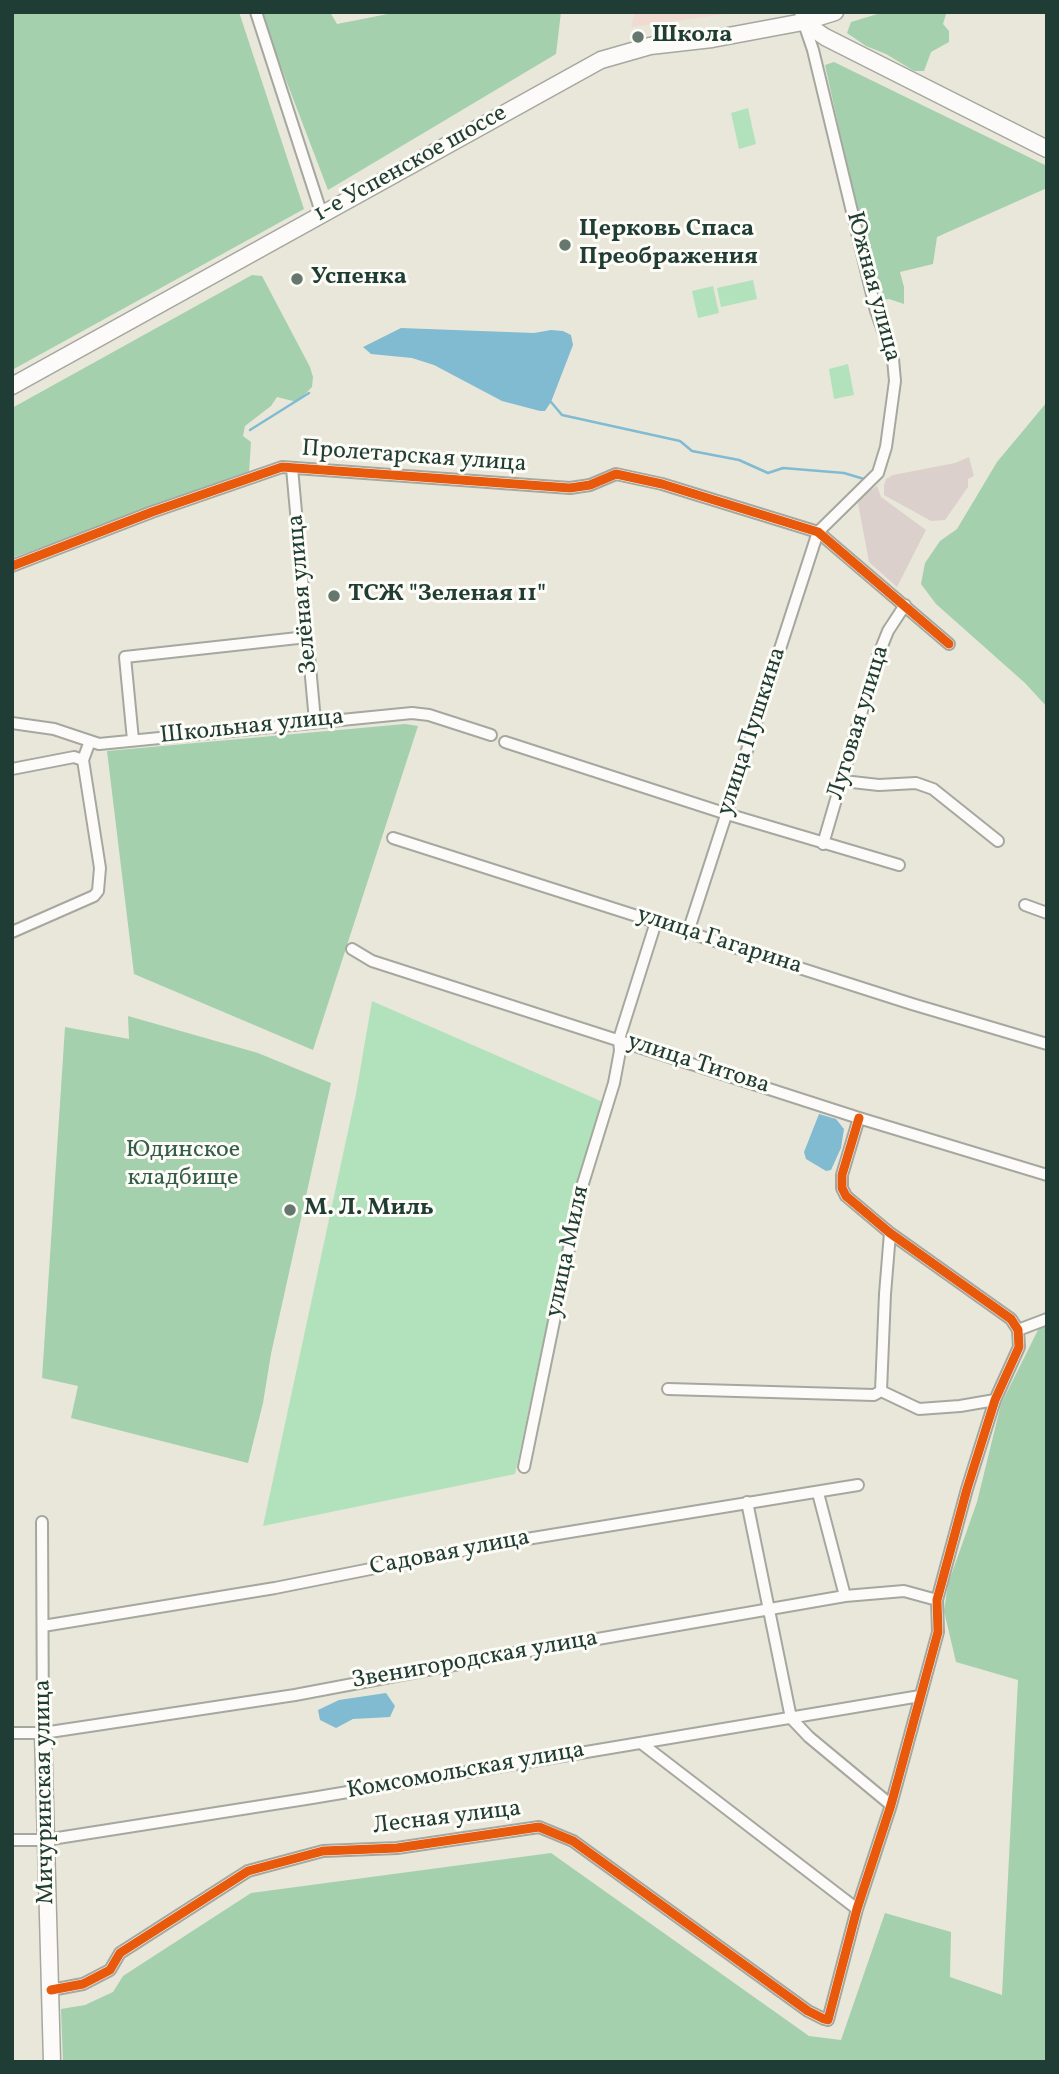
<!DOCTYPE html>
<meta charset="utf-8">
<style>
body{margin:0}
#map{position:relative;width:1059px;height:2074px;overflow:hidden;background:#e9e7da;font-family:Vollkorn,serif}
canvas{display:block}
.frame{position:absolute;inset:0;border:14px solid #1f3d34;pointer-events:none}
</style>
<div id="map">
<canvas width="1059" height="2074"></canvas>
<div class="frame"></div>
</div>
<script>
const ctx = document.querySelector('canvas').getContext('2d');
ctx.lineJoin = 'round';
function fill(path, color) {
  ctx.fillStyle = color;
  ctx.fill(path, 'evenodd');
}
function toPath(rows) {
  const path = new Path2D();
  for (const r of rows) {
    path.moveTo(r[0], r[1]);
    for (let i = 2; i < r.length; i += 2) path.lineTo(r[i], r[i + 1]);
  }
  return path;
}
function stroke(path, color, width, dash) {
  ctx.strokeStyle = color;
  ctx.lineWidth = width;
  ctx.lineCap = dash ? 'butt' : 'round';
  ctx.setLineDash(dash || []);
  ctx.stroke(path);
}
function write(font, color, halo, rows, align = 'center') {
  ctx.font = font + ' Vollkorn,serif';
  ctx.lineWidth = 6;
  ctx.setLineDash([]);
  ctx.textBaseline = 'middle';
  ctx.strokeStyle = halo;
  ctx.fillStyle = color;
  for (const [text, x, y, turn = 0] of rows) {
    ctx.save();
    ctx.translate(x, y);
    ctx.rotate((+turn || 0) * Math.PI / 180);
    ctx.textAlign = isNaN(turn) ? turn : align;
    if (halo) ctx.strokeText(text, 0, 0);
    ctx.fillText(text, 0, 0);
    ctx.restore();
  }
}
fill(toPath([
 [635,12,740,12,631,27]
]), '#f1dad1');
fill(toPath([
 [969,457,974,476,968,479,968,487,945,520,931,521,884,495,884,485,886,479,893,475,955,463],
 [877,486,881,497,926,530,897,587,869,562,857,498]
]), '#dcd0cd');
fill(toPath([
 [748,108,756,144,739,149,731,113],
 [753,280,757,299,721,307,717,288],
 [713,286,719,313,698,318,692,291],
 [848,364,854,395,834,399,829,369],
 [372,1001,603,1102,576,1188,515,1474,263,1526,356,1094]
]), '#b1e2bc');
fill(toPath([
 [12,12,239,12,304,209,12,370],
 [260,12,330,12,337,24,398,12,561,12,556,54,328,190],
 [884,12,949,12,946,14,943,24,949,31,949,42,931,52,924,71,914,71,886,54,866,46,847,33,851,22],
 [834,62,1047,166,1047,188,937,237,933,264,900,272,904,287,904,304,889,299,877,301,825,65],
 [252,275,262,276,310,367,313,377,312,387,297,402,277,397,271,406,245,426,243,436,251,442,249,473,12,558,12,408],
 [1047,402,1047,707,1025,683,936,604,921,584,925,563,940,541,957,529,997,462],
 [405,724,418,726,313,1050,134,974,107,751],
 [128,1016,258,1053,331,1083,271,1354,263,1403,248,1463,71,1418,78,1386,42,1378,65,1027,129,1039],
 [1047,1324,1047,2062,63,2062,61,2009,85,2005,113,1992,123,1976,251,1893,551,1853,809,2036,841,2040,885,1913,951,1932,950,1977,1002,1995,1018,1680,956,1662,944,1611,948,1584,977,1502,1001,1404,1039,1328]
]), '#a4d0ae');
fill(toPath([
 [401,328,534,333,551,330,563,331,571,335,573,345,551,402,545,411,540,411,502,401,434,365,412,358,371,354,363,347],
 [819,1114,836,1119,844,1129,841,1148,831,1170,826,1171,806,1159,804,1152],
 [386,1693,395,1706,390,1717,353,1719,336,1728,320,1720,318,1710,339,1700]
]), '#80bbd2');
stroke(toPath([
 [551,402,562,415,680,441,692,451,739,460,768,473,783,468,844,473,864,479],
 [250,430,309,393]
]), '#80bbd2', 2.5);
const street = toPath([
 [256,12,322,215],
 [292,468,315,721],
 [12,566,152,512,282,467,570,488,590,485,616,474,662,484,818,532,949,644],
 [12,723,54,729,99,744,412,713,429,715,491,735],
 [133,740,125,657,307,637],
 [505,742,727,814,899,865],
 [12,769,74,757,83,760],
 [843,781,879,785,916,783,933,789,998,841],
 [393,838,912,1004,1047,1044],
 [823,844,878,656,888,631,905,605],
 [1025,905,1047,913],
 [12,932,94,896,98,891,100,868,83,760,90,741],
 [688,932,818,532,878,473,886,447,895,381,893,359,876,311,813,50,800,12],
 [352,949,372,961,859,1118,1047,1175],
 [1018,1330,1047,1319],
 [668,1389,874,1395,881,1391],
 [881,1391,885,1294,890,1233],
 [881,1391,919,1409,960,1406,995,1400],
 [524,1467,581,1190,614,1083,620,1051,619,1039,656,922],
 [818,1493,845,1596],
 [747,1502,791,1718,809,1737,891,1805],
 [42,1522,43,1733],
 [43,1626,275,1588,496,1544,858,1485],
 [12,1733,43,1733,295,1695,517,1653,845,1596,904,1591,937,1600],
 [641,1743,857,1909],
 [12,1840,45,1840,312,1798,920,1696],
 [51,1990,83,1984,110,1970,120,1953,248,1871,323,1851,397,1848,539,1827,573,1841,808,2011,824,2019,828,2020,857,1909,891,1805,938,1632,937,1600,967,1489,995,1400,1019,1347,1018,1330,1011,1319,890,1233,846,1196,842,1188,842,1175,859,1118]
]);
const secondary = toPath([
 [803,22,825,37,1047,149],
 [12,386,601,60,650,46,712,39,803,22,835,12],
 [43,1733,52,2062]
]);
stroke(street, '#a5a89f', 14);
stroke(secondary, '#a5a89f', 19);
stroke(street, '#fcfbf9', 10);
stroke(secondary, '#fcfbf9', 16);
stroke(toPath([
 [12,566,152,512,282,467,570,488,590,485,616,474,662,484,818,532,949,644],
 [51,1990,83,1984,110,1970,120,1953,248,1871,323,1851,397,1848,539,1827,573,1841,808,2011,824,2019,828,2020,857,1909,891,1805,938,1632,937,1600,967,1489,995,1400,1019,1347,1018,1330,1011,1319,890,1233,846,1196,842,1188,842,1175,859,1118]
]), '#e8590c', 9);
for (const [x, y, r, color] of [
 [638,37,7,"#66786e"],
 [565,245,7,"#66786e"],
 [297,279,7,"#66786e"],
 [334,596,7,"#66786e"],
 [290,1210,7,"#66786e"]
]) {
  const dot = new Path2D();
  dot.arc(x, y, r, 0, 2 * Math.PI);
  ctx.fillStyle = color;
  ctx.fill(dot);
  stroke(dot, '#fdfcf7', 2.5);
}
write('bold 24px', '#1f3d34', '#fdfcf7', [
 ["Школа",652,37],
 ["Церковь Спаса",579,231],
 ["Преображения",579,259],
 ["Успенка",311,279],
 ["ТСЖ \"Зеленая 11\"",348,596],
 ["М. Л. Миль",304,1210]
], 'left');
write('24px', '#1f3d34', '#fdfcf7', [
 ["1-е Успенское шоссе",411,165,-29],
 ["Южная улица",872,287,75],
 ["Пролетарская улица",414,458,4],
 ["Зелёная улица",304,594,-95],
 ["Луговая улица",860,723,-73],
 ["Школьная улица",252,728,-6],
 ["улица Пушкина",753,732,-72],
 ["улица Гагарина",719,942,18],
 ["улица Титова",698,1065,18],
 ["улица Миля",569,1252,-78],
 ["Садовая улица",450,1554,-11],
 ["Звенигородская улица",475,1661,-10],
 ["Комсомольская улица",466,1772,-10],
 ["Мичуринская улица",46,1792,-91],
 ["Лесная улица",447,1819,-7]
]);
write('24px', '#335d4a', '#fdfcf7', [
 ["Юдинское",183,1152],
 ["кладбище",183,1180]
]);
</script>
